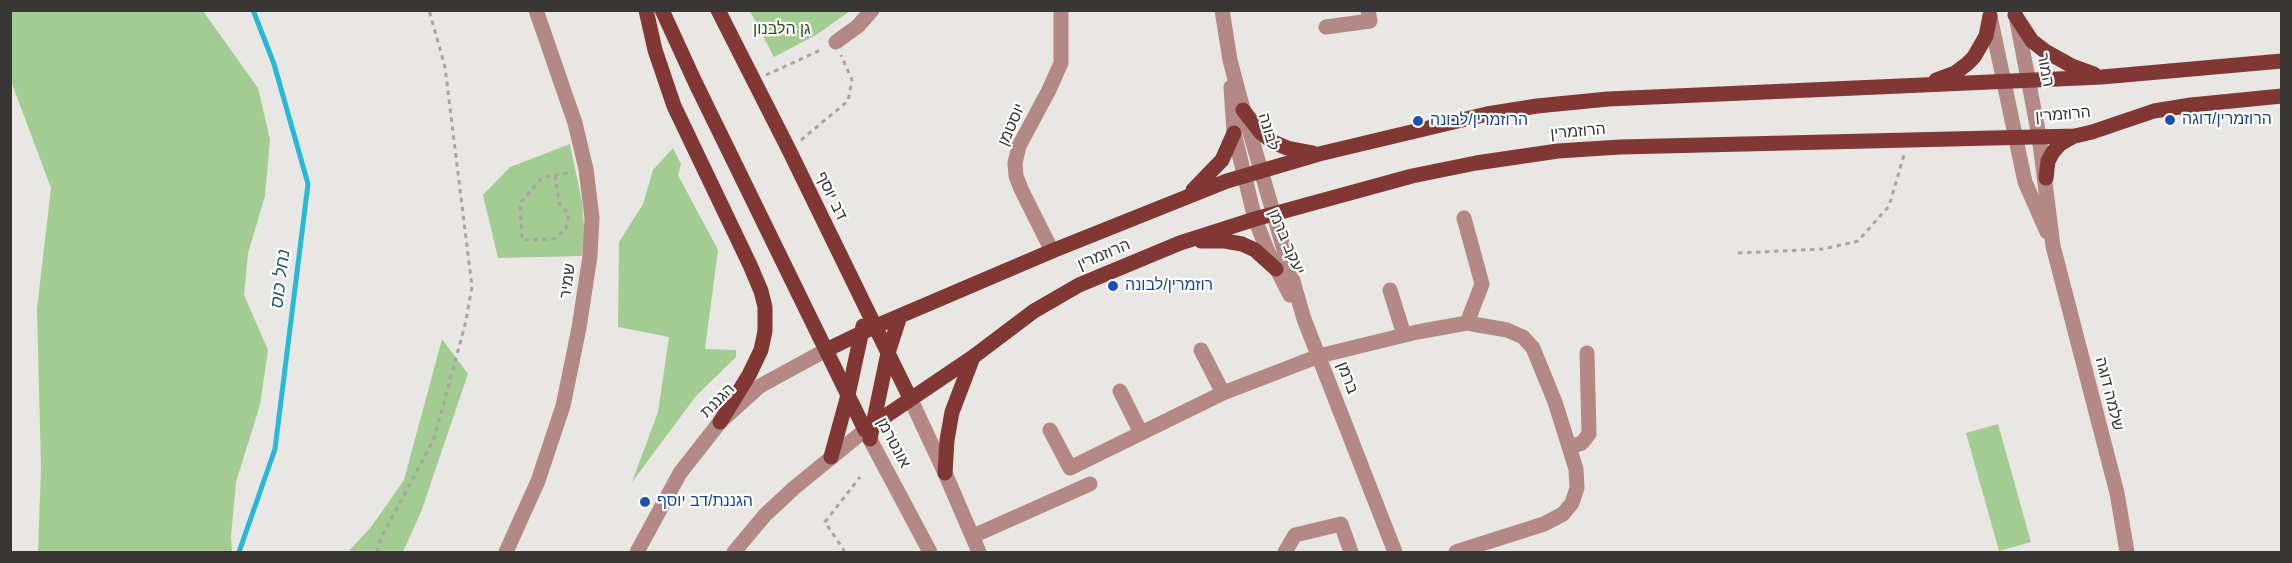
<!DOCTYPE html>
<meta charset="utf-8">
<style>
body{margin:0}
#map{position:relative;width:2292px;height:563px;overflow:hidden;background:#e9e7e3;font-family:Arial,sans-serif}
canvas{display:block}
.frame{position:absolute;inset:0;border:12px solid #383736;pointer-events:none}
</style>
<div id="map">
<canvas width="2292" height="563"></canvas>
<div class="frame"></div>
</div>
<script>
const ctx = document.querySelector('canvas').getContext('2d');
ctx.lineJoin = 'round';
function fill(path, color) {
  ctx.fillStyle = color;
  ctx.fill(path, 'evenodd');
}
function toPath(rows) {
  const path = new Path2D();
  for (const r of rows) {
    path.moveTo(r[0], r[1]);
    for (let i = 2; i < r.length; i += 2) path.lineTo(r[i], r[i + 1]);
  }
  return path;
}
function stroke(path, color, width, dash) {
  ctx.strokeStyle = color;
  ctx.lineWidth = width;
  ctx.lineCap = dash ? 'butt' : 'round';
  ctx.setLineDash(dash || []);
  ctx.stroke(path);
}
function write(font, color, halo, rows, align = 'center') {
  ctx.font = font + ' Arial,Heebo,sans-serif';
  ctx.lineWidth = 4.5;
  ctx.setLineDash([]);
  ctx.textBaseline = 'middle';
  ctx.strokeStyle = halo;
  ctx.fillStyle = color;
  for (const [text, x, y, turn = 0] of rows) {
    ctx.save();
    ctx.translate(x, y);
    ctx.rotate((+turn || 0) * Math.PI / 180);
    ctx.textAlign = isNaN(turn) ? turn : align;
    if (halo) ctx.strokeText(text, 0, 0);
    ctx.fillText(text, 0, 0);
    ctx.restore();
  }
}
fill(toPath([
 [10,11,203,11,258,88,270,139,265,196,248,253,244,295,268,350,260,405,236,482,231,536,232,552,38,552,41,468,37,309,51,188,11,81],
 [750,11,850,11,816,35,774,57],
 [570,144,582,202,585,236,582,256,498,258,483,195,510,167],
 [673,148,681,164,678,175,718,250,705,349,736,350,736,357,696,396,632,482,658,412,669,337,618,327,619,242,643,204,653,170],
 [442,339,468,374,421,512,403,552,348,552,371,527,404,480],
 [1998,424,2031,542,1999,551,1966,433]
]), '#a3cc92');
stroke(toPath([
 [239,552,275,449,308,184,274,64,253,10]
]), '#28b8d5', 5);
stroke(toPath([
 [766,75,823,49],
 [801,140,848,101,852,80,841,55],
 [555,175,559,203,569,215,566,229,554,239,522,240,520,203,542,178,555,175,573,172],
 [1738,253,1824,249,1858,241,1889,206,1904,155],
 [377,552,381,538,434,439,465,325,472,287,445,67,429,10],
 [845,552,825,522,860,477]
]), '#a8a6a3', 3, [4.5, 4.5]);
stroke(toPath([
 [1222,10,1230,60,1240,98,1304,319,1395,552],
 [1990,16,2025,182,2047,232],
 [2016,16,2039,136,2053,246,2117,493,2127,552],
 [1326,27,1370,21,1368,10],
 [836,42,858,26,872,10],
 [1231,87,1234,133,1255,219,1268,252,1290,295],
 [1464,218,1482,284,1467,323],
 [1052,251,1021,189,1016,176,1015,163,1019,146,1049,90,1061,63,1061,10],
 [1390,290,1404,335],
 [1201,350,1223,393],
 [1120,391,1141,433],
 [910,398,945,473,979,552],
 [1050,430,1070,468,1223,393,1319,356,1417,332,1467,323,1507,330,1523,337,1533,348,1555,402,1576,469,1577,488,1572,503,1563,514,1544,524,1456,552],
 [1569,447,1582,443,1589,434,1587,353],
 [973,536,1090,484],
 [506,552,538,481,563,406,579,328,590,256,592,218,586,169,575,123,536,10],
 [637,552,680,473,720,422,760,386,826,350],
 [734,552,765,515,794,488,865,430,930,552],
 [1285,552,1295,535,1341,524,1351,552]
]), '#b48884', 15);
stroke(toPath([
 [646,10,655,50,674,106,750,265,761,291,765,307,765,331,761,350,749,375,720,422],
 [662,10,695,82,865,430,973,357,1034,311,1079,285,1180,243,1255,219,1412,176,1476,163,1558,151,1620,147,2075,136,2092,132,2154,111,2191,105,2282,96],
 [718,10,789,150,910,398],
 [2015,15,2032,41,2045,51,2072,66,2094,74],
 [1936,80,1955,73,1967,64,1974,57,1986,36,1990,16],
 [1243,110,1261,133,1273,142,1287,148,1313,153],
 [2046,178,2048,161,2053,152,2060,144,2074,136],
 [1193,190,1222,160,1234,133],
 [1201,241,1225,241,1242,244,1255,250,1276,269],
 [826,350,874,327,1052,251,1227,181,1319,154,1487,114,1537,106,1608,99,2102,77,2282,61],
 [870,439,888,353,900,316],
 [831,457,848,395,863,326],
 [945,473,947,440,952,412,973,357]
]), '#813734', 15);
for (const [x, y, r, color] of [
 [2170,120,6,"#1a4fb4"],
 [1418,121,6,"#1a4fb4"],
 [1113,286,6,"#1a4fb4"],
 [645,502,6,"#1a4fb4"]
]) {
  const dot = new Path2D();
  dot.arc(x, y, r, 0, 2 * Math.PI);
  ctx.fillStyle = color;
  ctx.fill(dot);
  stroke(dot, '#fff', 2);
}
write('16px', '#2b4e1a', '#fff', [
 ["גן הלבנון",782,30]
]);
write('16px', '#383736', '#fff', [
 ["המור",2045,70,79],
 ["הרוזמרין",2063,115,-5],
 ["יוסטמן",1012,125,-66],
 ["לבונה",1268,132,74],
 ["הרוזמרין",1578,132,-5],
 ["דב יוסף",831,196,64],
 ["יעקב ברמן",1286,242,67],
 ["הרוזמרין",1104,255,-23],
 ["שמיר",568,281,-82],
 ["ברמן",1347,378,69],
 ["שלמה דוגה",2109,394,76],
 ["הגננת",718,401,-45],
 ["אונטרמן",893,443,62]
]);
write('16px', '#164399', '#fff', [
 ["הרוזמרין/דוגה",2182,120],
 ["הרוזמרין/לבונה",1430,121],
 ["רוזמרין/לבונה",1125,286],
 ["הגננת/דב יוסף",657,502]
], 'left');
write('italic 18px', '#265c68', '#fff', [
 ["נחל כוס",281,279,-83]
]);
</script>
